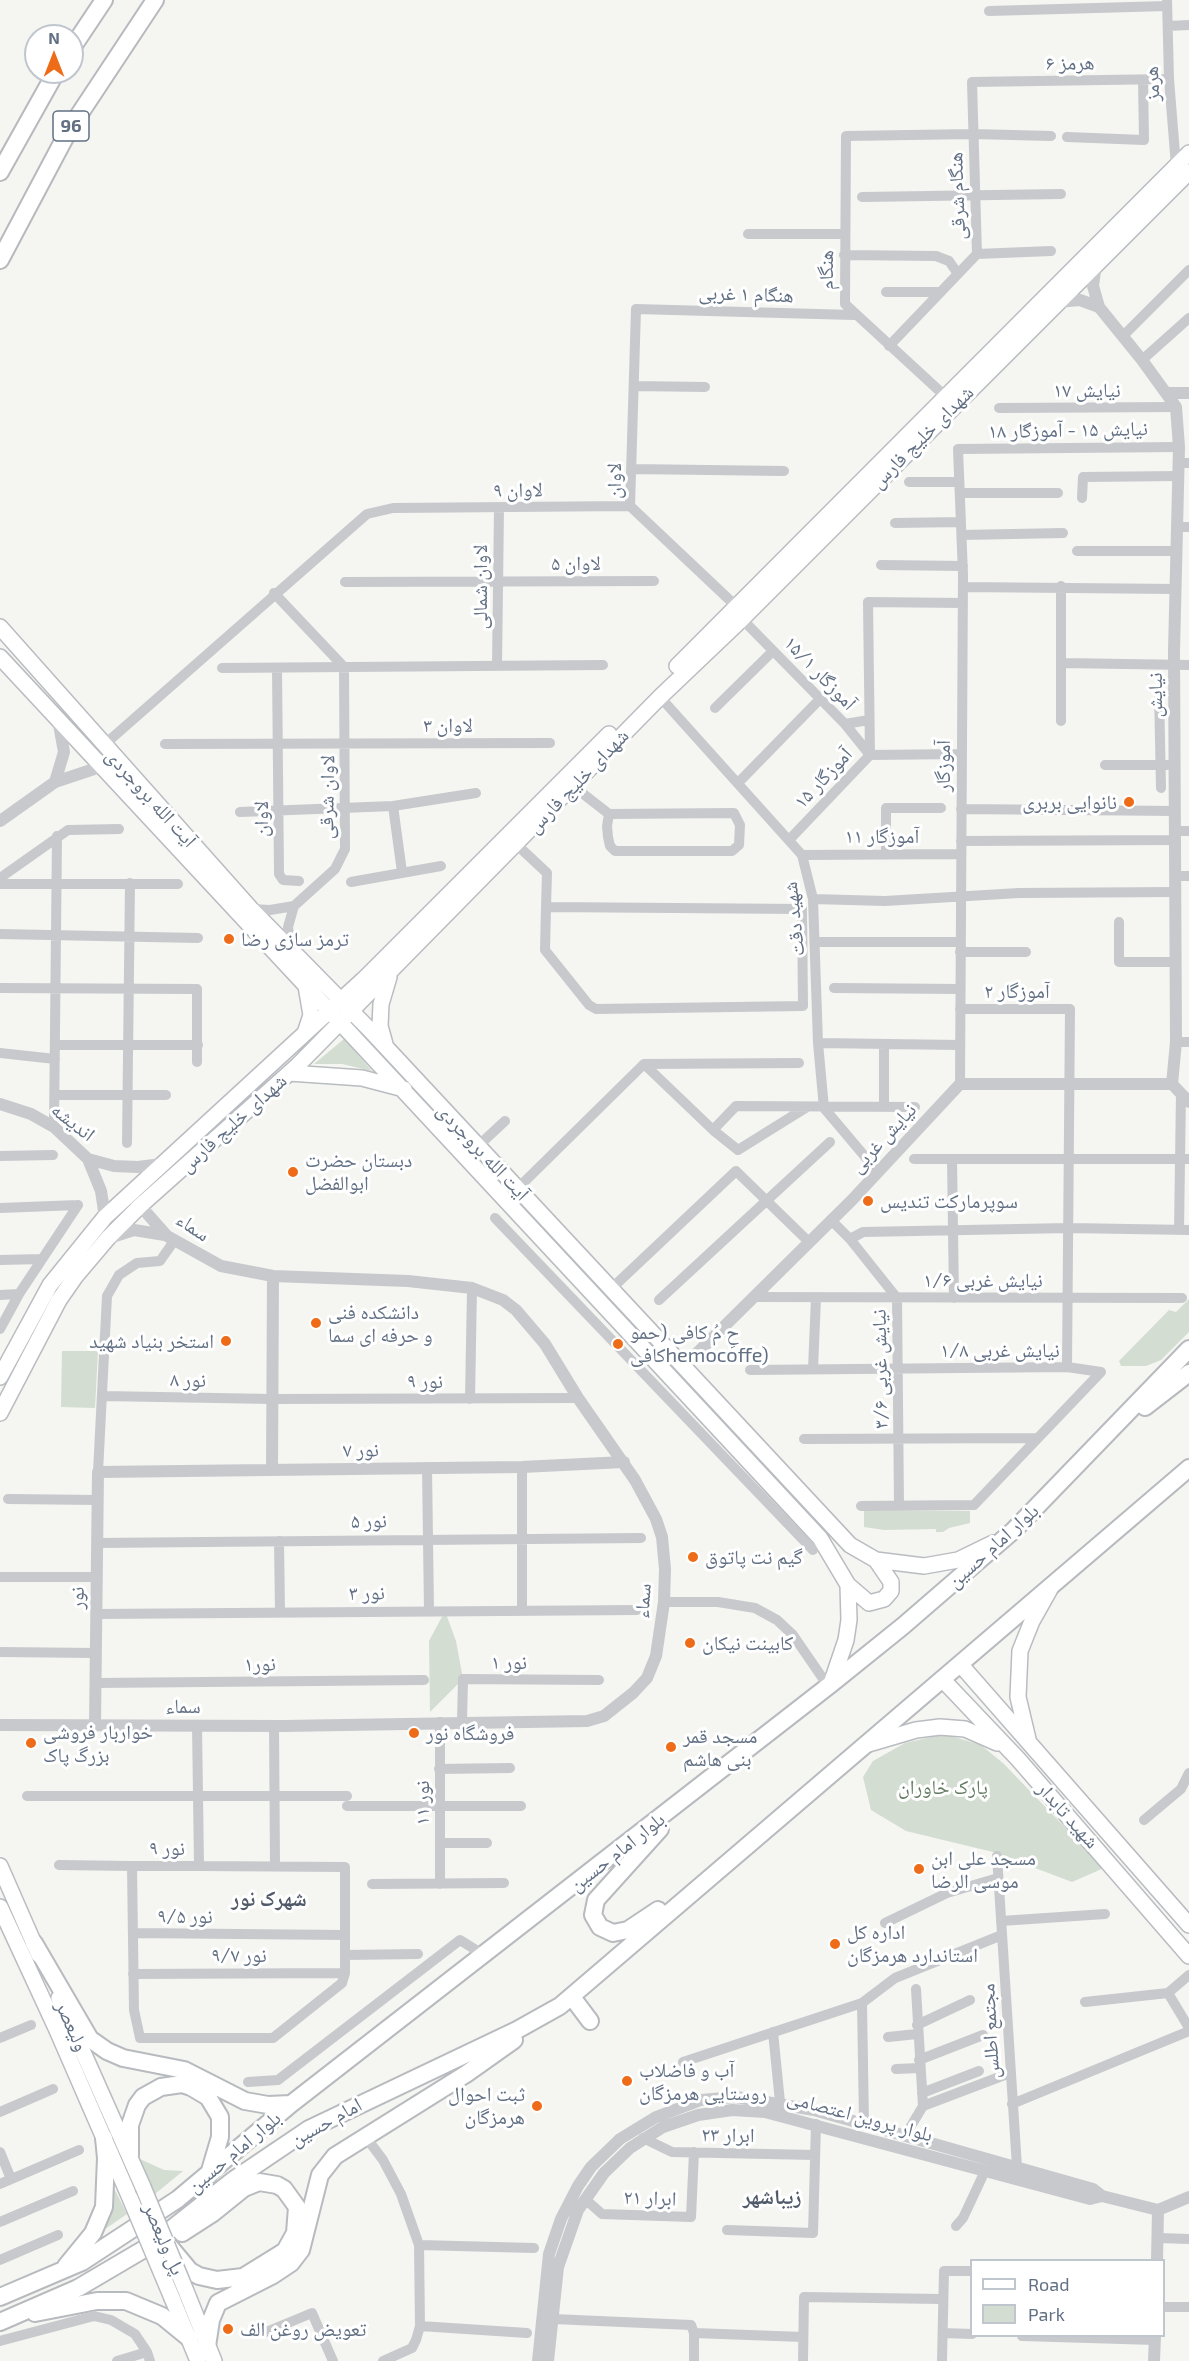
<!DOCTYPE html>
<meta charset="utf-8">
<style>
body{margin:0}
#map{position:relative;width:1189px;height:2361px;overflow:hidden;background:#f5f5f1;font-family:"Exo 2",sans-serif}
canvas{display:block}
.legend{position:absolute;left:970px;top:2259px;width:195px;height:78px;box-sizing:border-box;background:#fff;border:2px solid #c0c6ce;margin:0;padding:8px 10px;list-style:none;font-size:18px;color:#627084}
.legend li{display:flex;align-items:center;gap:12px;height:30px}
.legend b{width:30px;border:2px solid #c0c6ce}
.north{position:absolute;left:24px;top:24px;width:60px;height:60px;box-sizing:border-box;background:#fff;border:2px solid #c0c6ce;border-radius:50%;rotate:0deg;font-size:16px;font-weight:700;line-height:24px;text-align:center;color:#627084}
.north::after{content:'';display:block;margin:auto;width:21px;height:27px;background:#ee6b18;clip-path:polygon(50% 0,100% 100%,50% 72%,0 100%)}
</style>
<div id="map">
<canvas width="1189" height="2361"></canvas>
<ul class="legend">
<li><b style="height:8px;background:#fff"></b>Road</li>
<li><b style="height:16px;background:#d4ddd2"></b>Park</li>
</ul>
<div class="north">N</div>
</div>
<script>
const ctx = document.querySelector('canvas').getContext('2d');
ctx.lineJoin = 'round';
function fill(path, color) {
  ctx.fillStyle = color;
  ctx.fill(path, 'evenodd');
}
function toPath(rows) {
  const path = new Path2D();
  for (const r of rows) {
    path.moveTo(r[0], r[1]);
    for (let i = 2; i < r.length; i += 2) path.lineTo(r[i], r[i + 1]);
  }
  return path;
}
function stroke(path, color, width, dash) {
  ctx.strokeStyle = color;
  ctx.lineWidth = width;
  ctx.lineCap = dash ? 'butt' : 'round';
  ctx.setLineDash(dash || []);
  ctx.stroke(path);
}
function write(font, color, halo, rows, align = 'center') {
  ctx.font = font + ' "Exo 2","Noto Naskh Arabic",sans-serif';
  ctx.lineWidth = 6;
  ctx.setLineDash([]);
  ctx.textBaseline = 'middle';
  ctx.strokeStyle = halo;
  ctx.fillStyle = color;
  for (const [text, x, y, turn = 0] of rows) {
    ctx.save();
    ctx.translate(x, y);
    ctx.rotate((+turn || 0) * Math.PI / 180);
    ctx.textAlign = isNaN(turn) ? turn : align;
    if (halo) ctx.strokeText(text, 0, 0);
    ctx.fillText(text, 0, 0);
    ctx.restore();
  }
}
fill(toPath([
 [344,1039,372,1071,342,1064,314,1064],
 [1189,1299,1189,1332,1161,1360,1146,1366,1121,1366,1119,1361,1169,1310,1176,1312],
 [62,1351,98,1351,95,1408,61,1407],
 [864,1510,970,1511,970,1523,949,1528,943,1532,936,1532,936,1529,884,1530,864,1527],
 [445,1611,456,1641,463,1679,430,1712,429,1641],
 [944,1734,981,1745,1004,1764,1104,1868,1072,1882,993,1852,906,1831,871,1810,863,1777,873,1761,905,1743],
 [140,2159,164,2170,183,2171,155,2194],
 [114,2188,127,2214,101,2232,111,2207]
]), '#d4ddd2');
const secondary = toPath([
 [0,627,251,909,369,1029,850,1545,876,1560,924,1566,958,1560,993,1543],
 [0,657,820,1538,848,1585,849,1620,846,1640,831,1684],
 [677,666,1189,153],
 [305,1033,311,1015,306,986],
 [385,1044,380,1026,381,1004,389,977],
 [289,1073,362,1078,404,1089],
 [0,1377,50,1285,105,1217,364,979,609,734],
 [0,1413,59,1300,75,1277,108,1238,141,1205,297,1066,660,697,742,619,1189,172],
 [848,1585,869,1603,884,1599,891,1591,891,1582,876,1560],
 [960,1664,1189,1925],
 [942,1679,1018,1759,1189,1956],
 [1028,1739,1018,1697,1020,1651,1032,1621,1050,1589],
 [865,1745,916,1730,940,1727,965,1729,997,1743],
 [0,1866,39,1955],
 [0,1907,56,2028,130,2198],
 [59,1998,143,2187],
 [186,2291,214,2361],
 [172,2298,198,2361]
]);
const primary = toPath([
 [1145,1407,1189,1373],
 [658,1910,628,1930,613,1933,600,1927,593,1915,596,1900,660,1829],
 [34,1943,90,2039,107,2051,123,2058,184,2070,245,2101,268,2105,291,2104],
 [572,1997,590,2021],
 [130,2155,130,2125,137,2105,143,2097,161,2087,182,2084,191,2087,208,2097,220,2117,220,2137,209,2174],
 [170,2247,190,2271,199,2276,217,2280,243,2277,285,2251,295,2233,297,2207,284,2189,277,2185,259,2182,244,2188,213,2213,182,2233],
 [66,2266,93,2233,104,2207,106,2158,104,2138],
 [0,2297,82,2262,178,2199,291,2104,831,1684,903,1626,1014,1530,1189,1349],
 [35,2313,97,2301,126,2301,162,2316,189,2338],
 [0,2322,78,2288,151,2245,232,2181,309,2129,517,2030,560,2006,1189,1468],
 [207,2346,211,2320,218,2303,273,2275,291,2263,301,2250,320,2175,335,2156,466,2074,514,2040]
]);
const trunk = toPath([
 [72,48,104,0],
 [0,172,56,72],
 [0,260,69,130,155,0]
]);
stroke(secondary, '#b9bcc1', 18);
stroke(primary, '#b7babe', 20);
stroke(trunk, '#b6b9bd', 20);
stroke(toPath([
 [1167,0,1169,79,1176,166],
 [989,11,1167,6],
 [1168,26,1189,25],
 [1067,137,1144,140,1143,80],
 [862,197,1061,194],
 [748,234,844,234],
 [977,254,1051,251],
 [844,255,936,256,949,261,958,274],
 [886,292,941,292],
 [1123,336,1189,270],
 [889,346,977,254,972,82,1169,79],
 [1142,360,1189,318],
 [634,386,705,387],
 [945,396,845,304,846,136,973,134,1051,136],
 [999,408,1176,407],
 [1179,463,1189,463],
 [631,469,784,471],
 [909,482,959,482],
 [960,493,1058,493],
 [1082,498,1083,477,1179,476],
 [895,523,961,522],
 [1177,527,1189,527],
 [962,535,1063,533],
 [1077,551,1177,551],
 [881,565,963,566],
 [345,582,654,581],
 [1061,586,1061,721],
 [963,587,1176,589],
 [274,593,344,667,345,849,335,869,294,906,288,927,291,948],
 [737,607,630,506,636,309,854,315],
 [742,619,845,724,870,755],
 [1061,663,1189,665],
 [497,666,499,508],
 [222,668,603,665],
 [277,668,279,874,283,880,299,881],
 [1159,691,1161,788],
 [660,697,802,855,813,899,818,1043,824,1108,878,1172],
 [715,708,773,651],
 [845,724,869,720],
 [165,744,550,743],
 [104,745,367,514,393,508,630,506],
 [870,755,868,602,963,603],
 [1105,765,1167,765],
 [738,783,820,699],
 [573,786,609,814,734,813,740,825,739,845,732,851,615,851,610,846,608,837,607,826,609,814],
 [393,806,402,872],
 [961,809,1175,811],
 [240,812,393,806,476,793],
 [1175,831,1189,831],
 [789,840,870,755,961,754],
 [961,841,1175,840],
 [516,844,547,873,546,907,545,950,589,1005,596,1009,803,1006,802,909,546,907],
 [886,854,886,808,941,808],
 [802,855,961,854],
 [1175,876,1189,876],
 [0,878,68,830,119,829],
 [351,882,441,866],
 [0,884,178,884],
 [813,899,885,901,1019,893,1175,892],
 [251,909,270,910,294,906],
 [1119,922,1119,962,1176,962],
 [0,934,198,938],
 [817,942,960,942],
 [960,952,1026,952],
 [0,988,197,989,197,1062],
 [834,988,960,989],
 [960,1009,1070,1009,1067,1367],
 [1176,1042,1189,1042],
 [818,1043,959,1045],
 [884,1044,884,1107],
 [55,1045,198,1045],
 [0,1053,55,1059],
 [644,1064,713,1130,736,1106,915,1107],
 [960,1084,963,575,958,449,1179,447],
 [55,1095,166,1095],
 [54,1127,57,836],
 [713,1130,738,1150,807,1107],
 [127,1143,130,883],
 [478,1146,505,1121],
 [0,1156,53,1155],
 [914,1159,1189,1159],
 [952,1159,954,1298],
 [517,1189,644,1064,799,1063],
 [0,1208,78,1205],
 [495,1218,813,1550],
 [831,1220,850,1239,897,1298,899,1506],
 [1179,1230,1181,1093],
 [850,1239,863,1232,1069,1228,1189,1230],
 [0,1260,42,1259],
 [611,1289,736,1171,809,1242],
 [0,1295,19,1294],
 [753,1297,1182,1298],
 [659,1300,830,1142],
 [0,1329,19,1294,78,1205],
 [813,1369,816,1298],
 [750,1370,1067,1367,1101,1372],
 [103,1396,272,1399,578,1398],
 [470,1399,472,1288],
 [804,1439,1038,1438],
 [522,1467,522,1610],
 [427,1468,429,1611],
 [98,1472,107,1296,119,1275,137,1263,160,1261,174,1241],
 [8,1499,98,1500],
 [861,1506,974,1505,1101,1372],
 [279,1541,280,1612],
 [97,1543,641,1538],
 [0,1577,97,1577],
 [664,1602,718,1602,755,1608,777,1620,793,1635,828,1686],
 [97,1614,637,1610],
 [0,1652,96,1653],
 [96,1683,424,1680],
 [440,1722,440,1884],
 [462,1722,463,1679,599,1680],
 [197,1725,199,1866],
 [274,1726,275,1866],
 [439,1769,510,1768],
 [27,1796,347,1796],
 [347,1806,521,1806],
 [1144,1820,1181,1789,1189,1773],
 [440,1843,487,1843],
 [997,1856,1017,2167],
 [59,1865,132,1866,199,1866,345,1867,345,1973,342,1983,273,2038,140,2038,134,2010,132,1866],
 [372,1884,504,1883],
 [1001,1921,1105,1914],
 [885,1923,947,1893,998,1878],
 [133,1933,345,1935],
 [345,1955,418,1954],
 [133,1974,345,1973],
 [1189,1975,1168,1993,1189,2028],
 [916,1989,923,2106],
 [1085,2002,1168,1993],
 [862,2003,864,2123],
 [917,2025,970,2000],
 [773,2032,780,2102],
 [888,2037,917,2034],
 [0,2038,31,2025],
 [919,2060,983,2035],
 [683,2062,862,2003,895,1978,1002,1935],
 [896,2069,920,2068],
 [248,2082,278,2080,460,1940,484,1955],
 [922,2093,979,2071],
 [1012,2104,1189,2031],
 [0,2112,53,2089],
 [365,2136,383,2160,401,2194,419,2245,420,2326,416,2340,412,2348,383,2361],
 [905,2136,923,2106,1010,2073],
 [643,2138,672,2152,815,2155],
 [0,2152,11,2179],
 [0,2184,79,2150],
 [585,2199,602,2214,691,2217,694,2152],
 [0,2222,73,2191],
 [956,2226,963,2218,985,2171],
 [727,2230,813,2233,816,2124],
 [1158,2238,1189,2239],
 [419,2245,534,2248],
 [0,2260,58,2235],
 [1164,2307,1189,2307],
 [553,2319,691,2325,694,2333,694,2361],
 [420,2326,527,2333],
 [266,2332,312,2313,333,2361],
 [694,2333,803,2337],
 [943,2333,972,2334],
 [1022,2336,1155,2340],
 [0,2341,94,2316,111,2320,135,2334,147,2352,150,2361],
 [117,2361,147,2352],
 [803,2361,804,2297,942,2299],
 [942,2361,944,2271,972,2271]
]), '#c7c9cd', 10);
stroke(toPath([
 [1096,264,1093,286,1099,307,1142,360,1176,407,1179,447,1174,651,1176,1042,1172,1084,1189,1102],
 [1057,302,1080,300,1099,307],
 [1166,393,1189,393],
 [55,782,64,752,58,719],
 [0,821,55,782,103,766],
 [0,1104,31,1114,54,1127,88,1159,101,1191,105,1217],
 [88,1159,114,1166,138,1167,162,1164],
 [109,1238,134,1230,165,1235],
 [683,1367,852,1200,960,1084,1172,1084],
 [272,1470,273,1276],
 [0,1725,284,1726,587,1721,604,1716,633,1693,647,1678,656,1656,664,1602,665,1569,662,1537,656,1519,635,1480,578,1398,545,1344,516,1310,503,1300,472,1288,408,1281,273,1276,221,1266,167,1236,129,1193],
 [95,1725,98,1472,522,1467,624,1462],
 [1158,2210,1189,2197],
 [1157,2260,1158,2210],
 [538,2361,549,2254,561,2219,578,2186,591,2167,620,2139,656,2117,701,2100,736,2097,814,2110,1093,2189,1102,2196,1158,2210],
 [548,2361,558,2267,578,2210,604,2173,630,2148,663,2127,698,2115,732,2110,765,2112,1090,2199,1102,2196],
 [1154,2361,1155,2336]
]), '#c7c9cd', 12);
stroke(secondary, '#fff', 15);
stroke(primary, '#fff', 16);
stroke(trunk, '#fff', 16);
const secondaryBridge = toPath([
 [143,2187,186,2291],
 [130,2198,172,2298]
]);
stroke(secondaryBridge, '#b9bcc1', 18, []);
stroke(secondaryBridge, '#fff', 15);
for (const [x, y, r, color] of [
 [1129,802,6,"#ee6b18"],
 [229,939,6,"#ee6b18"],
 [293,1172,6,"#ee6b18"],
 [868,1201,6,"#ee6b18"],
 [316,1323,6,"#ee6b18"],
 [226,1341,6,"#ee6b18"],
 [618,1344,6,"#ee6b18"],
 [693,1557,6,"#ee6b18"],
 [690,1643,6,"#ee6b18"],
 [414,1733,6,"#ee6b18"],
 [31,1743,6,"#ee6b18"],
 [671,1747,6,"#ee6b18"],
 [919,1869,6,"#ee6b18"],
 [835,1944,6,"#ee6b18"],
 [627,2081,6,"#ee6b18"],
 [537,2106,6,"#ee6b18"],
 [228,2329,6,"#ee6b18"]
]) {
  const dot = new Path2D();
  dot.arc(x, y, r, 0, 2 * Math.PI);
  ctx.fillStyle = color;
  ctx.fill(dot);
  stroke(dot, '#fff', 2);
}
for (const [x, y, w] of [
 [71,126,36]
]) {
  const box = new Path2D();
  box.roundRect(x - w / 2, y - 15, w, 30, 4.5);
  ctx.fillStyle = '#fff';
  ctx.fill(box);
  stroke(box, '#627084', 1.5);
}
write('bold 18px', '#627084', null, [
 ["96",71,126]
]);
write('20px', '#627084', '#fff', [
 ["هرمز ۶",1070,63,-1],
 ["هرمز",1152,84,-93],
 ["هنگام شرقی",957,196,-92],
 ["هنگام",826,270,-90],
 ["هنگام ۱ غربی",746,294,2],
 ["نیایش ۱۷",1087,390],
 ["نیایش ۱۵ - آموزگار ۱۸",1068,430,-1],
 ["شهدای خلیج فارس",922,437,-45],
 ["لاوان",614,481,-90],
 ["لاوان ۹",518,490,-1],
 ["لاوان ۵",576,563],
 ["لاوان شمالی",480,587,-90],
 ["آموزگار ۱۵/۱",820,673,46],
 ["نیایش",1155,695,-90],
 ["لاوان ۳",448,725],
 ["آموزگار",943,766,-90],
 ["آموزگار ۱۵",823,778,-47],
 ["شهدای خلیج فارس",578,781,-46],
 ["لاوان شرقی",327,797,-89],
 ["آیت الله بروجردی",151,798,48],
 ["لاوان",261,819,-90],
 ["آموزگار ۱۱",882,836],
 ["شهید دقت",794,919,-96],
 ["آموزگار ۲",1017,991],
 ["اندیشه",73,1122,38],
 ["شهدای خلیج فارس",233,1123,-42],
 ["نیایش غربی",883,1138,-47],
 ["آیت الله بروجردی",483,1152,47],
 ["سماء",193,1227,34],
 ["نیایش غربی ۱/۶",983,1280],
 ["نیایش غربی ۱/۸",1000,1350],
 ["نیایش غربی ۳/۶",880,1369,-91],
 ["نور ۸",188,1380,1],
 ["نور ۹",425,1381],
 ["نور ۷",361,1450,-1],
 ["نور ۵",369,1521,-1],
 ["بلوار امام حسین",993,1546,-42],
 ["نور ۳",367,1593,-1],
 ["نور",77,1598,-89],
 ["سماء",643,1601,-86],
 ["نور ۱",509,1662],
 ["نور۱",260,1664,-1],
 ["سماء",183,1706],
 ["نور ۱۱",422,1803,-90],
 ["شهید تابدار",1068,1815,48],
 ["نور ۹",167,1848],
 ["بلوار امام حسین",617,1852,-38],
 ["نور ۹/۵",185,1916],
 ["نور ۹/۷",239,1955],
 ["ولیعصر",72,2026,66],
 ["مجتمع اطلس",990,2031,-93],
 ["بلوار پروین اعتصامی",860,2116,15],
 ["امام حسین",326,2122,-29],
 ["ابرار ۲۳",728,2135,1],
 ["بلوار امام حسین",234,2152,-40],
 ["ابرار ۲۱",650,2198,2],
 ["پل ولیعصر",164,2239,67]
]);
write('20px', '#627084', '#fff', [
 ["نانوایی بربری",1117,802,"right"],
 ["ترمز سازی رضا",241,939],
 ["دبستان حضرت",305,1160],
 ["ابوالفضل",305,1183],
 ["سوپرمارکت تندیس",880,1201],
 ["دانشکده فنی",328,1312],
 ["و حرفه ای سما",328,1335],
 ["حِ مُ کافی (حمو",630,1332],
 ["کافیhemocoffe)",630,1355],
 ["استخر بنیاد شهید",214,1341,"right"],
 ["گیم نت پاتوق",705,1557],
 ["کابینت نیکان",702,1643],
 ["خواربار فروشی",43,1732],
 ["بزرگ پاک",43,1755],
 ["فروشگاه نور",426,1733],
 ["مسجد قمر",683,1736],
 ["بنی هاشم",683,1759],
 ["مسجد علی ابن",931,1858],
 ["موسی الرضا",931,1881],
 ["اداره کل",847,1932],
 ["استاندارد هرمزگان",847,1955],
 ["آب و فاضلاب",639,2070],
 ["روستایی هرمزگان",639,2093],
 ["ثبت احوال",525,2094,"right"],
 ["هرمزگان",525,2117,"right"],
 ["تعویض روغن الف",240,2329]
], 'left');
write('20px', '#627b61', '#fff', [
 ["پارک خاوران",943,1787]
]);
write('bold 21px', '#505a69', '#fff', [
 ["شهرک نور",269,1899],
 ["زیباشهر",772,2197]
]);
</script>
